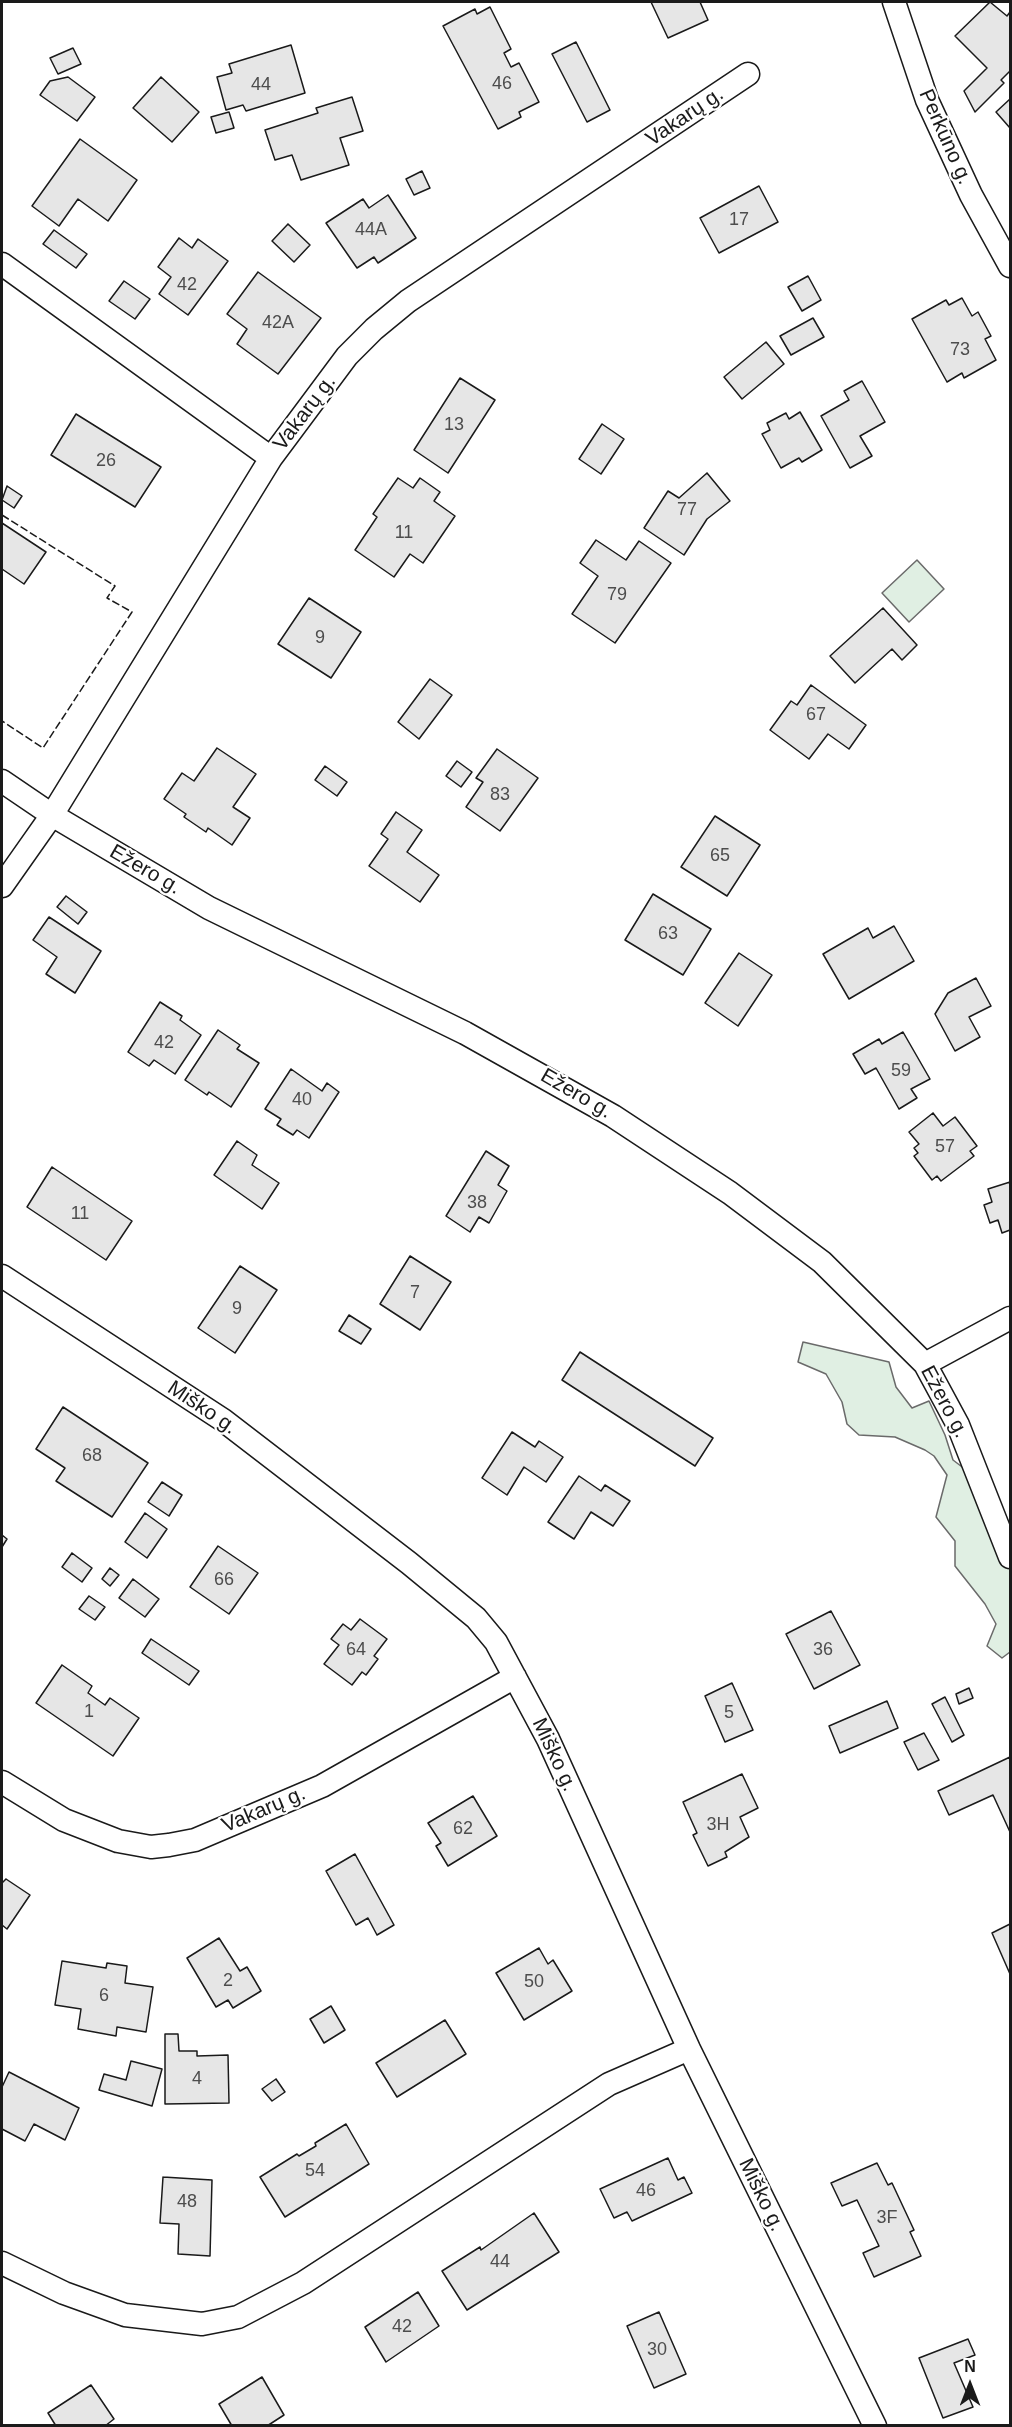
<!DOCTYPE html>
<meta charset="utf-8">
<style>
body{margin:0}
#map{position:relative;width:1012px;height:2427px;overflow:hidden;background:#fff;font-family:Helvetica,sans-serif}
canvas{display:block}
.frame{position:absolute;inset:0;border:3px solid #1a1a1a;pointer-events:none}
.north{position:absolute;left:940px;top:2355px;width:60px;height:60px;-webkit-text-stroke:4px #fff;paint-order:stroke;rotate:0deg;font-size:16px;font-weight:700;line-height:24px;text-align:center;color:#1a1a1a}
.north::after{content:'';display:block;margin:auto;width:21px;height:27px;background:#1a1a1a;clip-path:polygon(50% 0,100% 100%,50% 72%,0 100%)}
</style>
<div id="map">
<canvas width="1012" height="2427"></canvas>
<div class="frame"></div>
<div class="north">N</div>
</div>
<script>
const ctx = document.querySelector('canvas').getContext('2d');
ctx.lineJoin = 'round';
function fill(path, color) {
  ctx.fillStyle = color;
  ctx.fill(path, 'evenodd');
}
function toPath(rows) {
  const path = new Path2D();
  for (const r of rows) {
    path.moveTo(r[0], r[1]);
    for (let i = 2; i < r.length; i += 2) path.lineTo(r[i], r[i + 1]);
  }
  return path;
}
function stroke(path, color, width, dash) {
  ctx.strokeStyle = color;
  ctx.lineWidth = width;
  ctx.lineCap = dash ? 'butt' : 'round';
  ctx.setLineDash(dash || []);
  ctx.stroke(path);
}
function write(font, color, halo, rows, align = 'center') {
  ctx.font = font + ' Helvetica,sans-serif';
  ctx.lineWidth = 4.5;
  ctx.setLineDash([]);
  ctx.textBaseline = 'middle';
  ctx.strokeStyle = halo;
  ctx.fillStyle = color;
  for (const [text, x, y, turn = 0] of rows) {
    ctx.save();
    ctx.translate(x, y);
    ctx.rotate((+turn || 0) * Math.PI / 180);
    ctx.textAlign = isNaN(turn) ? turn : align;
    if (halo) ctx.strokeText(text, 0, 0);
    ctx.fillText(text, 0, 0);
    ctx.restore();
  }
}
const green = toPath([
 [917,560,944,589,909,622,882,593,917,560],
 [803,1342,889,1362,896,1387,912,1408,929,1401,945,1435,953,1460,970,1473,1010,1568,1010,1652,1002,1658,987,1646,996,1624,985,1604,955,1566,955,1541,936,1517,947,1475,934,1456,925,1450,895,1437,859,1435,847,1424,842,1402,826,1374,798,1362,803,1342]
]);
fill(green, '#e0efe3');
stroke(green, '#6a6a6a', 1.5);
const building = toPath([
 [651,2,700,2,708,20,668,38,651,2],
 [990,2,1007,16,1010,12,1010,71,1001,80,1004,83,975,112,964,91,987,68,955,36,990,2],
 [490,7,511,49,504,53,511,67,519,63,539,102,519,112,521,117,498,129,443,26,475,9,477,14,490,7],
 [576,42,610,110,587,122,552,54,576,42],
 [291,45,305,93,246,111,243,105,226,110,217,77,232,73,229,64,291,45],
 [73,48,81,64,58,74,50,58,73,48],
 [68,77,95,97,77,121,40,95,50,81,68,77],
 [161,77,199,112,172,142,133,108,161,77],
 [352,97,363,131,340,138,349,165,301,180,292,155,275,160,265,130,318,113,316,108,352,97],
 [1010,99,1010,128,996,112,1010,99],
 [229,112,234,128,216,133,211,117,229,112],
 [80,139,137,180,108,221,78,199,59,226,32,206,80,139],
 [422,171,430,188,414,195,406,179,422,171],
 [759,186,778,222,719,253,700,218,759,186],
 [388,195,416,238,378,263,374,257,357,268,326,223,363,199,369,208,388,195],
 [288,224,310,245,294,262,272,241,288,224],
 [54,230,87,254,76,268,43,244,54,230],
 [179,238,192,248,198,239,228,261,188,315,159,294,171,277,158,267,179,238],
 [258,272,321,318,278,374,237,344,247,329,227,314,258,272],
 [808,276,821,300,802,311,788,287,808,276],
 [124,281,150,299,135,319,109,301,124,281],
 [962,298,972,316,978,312,991,336,985,339,996,360,964,378,962,373,947,382,912,319,946,300,949,305,962,298],
 [813,318,824,337,791,355,780,336,813,318],
 [766,342,784,364,742,399,724,377,766,342],
 [460,378,495,400,448,473,414,450,460,378],
 [862,381,885,422,860,436,872,456,850,468,821,416,849,400,844,391,862,381],
 [800,412,822,450,802,462,799,458,781,468,762,434,770,430,767,423,786,413,789,419,800,412],
 [76,414,161,467,135,507,51,455,76,414],
 [602,424,624,439,601,474,579,459,602,424],
 [707,473,730,501,707,519,684,555,644,528,668,491,679,498,707,473],
 [398,478,413,488,420,478,440,492,434,501,455,516,423,563,410,554,394,577,355,550,377,517,373,514,398,478],
 [7,486,22,496,14,508,2,500,7,486],
 [2,523,46,552,24,584,2,569,2,523],
 [596,540,626,560,639,541,671,563,615,643,572,614,598,576,580,563,596,540],
 [309,598,361,632,331,678,278,644,309,598],
 [883,608,917,645,902,660,892,649,855,683,830,656,883,608],
 [430,679,452,695,419,739,398,722,430,679],
 [811,685,866,725,849,749,828,734,809,759,770,730,791,701,797,705,811,685],
 [217,748,256,774,233,807,250,818,232,845,208,828,206,832,184,817,186,814,164,799,182,773,194,781,217,748],
 [497,749,538,778,500,831,466,807,483,782,476,778,497,749],
 [457,761,472,772,461,787,446,776,457,761],
 [325,766,347,782,337,796,315,780,325,766],
 [396,812,422,830,407,852,439,875,420,902,369,866,388,839,381,834,396,812],
 [715,816,760,845,727,896,681,867,715,816],
 [653,894,711,929,683,975,625,940,653,894],
 [66,896,87,912,78,924,57,907,66,896],
 [49,917,101,951,75,993,46,974,57,957,33,940,49,917],
 [894,926,914,961,849,999,823,954,868,928,873,938,894,926],
 [739,953,772,975,738,1026,705,1003,739,953],
 [976,978,991,1006,969,1017,980,1037,955,1051,935,1014,948,993,976,978],
 [160,1002,182,1016,180,1020,201,1035,175,1074,154,1060,149,1066,128,1052,160,1002],
 [218,1030,240,1045,237,1049,259,1063,231,1107,209,1092,207,1095,185,1080,218,1030],
 [903,1032,930,1079,911,1089,917,1098,899,1109,876,1068,865,1074,853,1054,879,1039,882,1044,903,1032],
 [291,1069,322,1091,327,1083,339,1092,309,1138,297,1130,293,1135,277,1125,281,1119,265,1109,291,1069],
 [933,1113,943,1126,955,1117,977,1146,970,1151,974,1156,941,1181,937,1176,932,1180,914,1156,918,1153,914,1148,919,1144,909,1132,933,1113],
 [237,1141,257,1155,252,1165,279,1183,262,1209,214,1175,237,1141],
 [486,1151,509,1166,498,1185,507,1191,489,1223,479,1217,470,1232,446,1216,486,1151],
 [52,1167,132,1221,106,1260,27,1207,52,1167],
 [1010,1182,1010,1230,1002,1233,998,1220,990,1223,984,1205,992,1202,988,1189,1010,1182],
 [410,1256,451,1282,420,1330,380,1304,410,1256],
 [240,1266,277,1290,235,1353,198,1328,240,1266],
 [349,1315,371,1329,361,1344,339,1331,349,1315],
 [580,1352,713,1438,695,1466,562,1380,580,1352],
 [63,1407,148,1463,112,1517,56,1481,65,1468,36,1449,63,1407],
 [512,1432,535,1447,539,1441,563,1457,546,1482,524,1467,507,1495,482,1478,512,1432],
 [579,1476,601,1491,605,1485,630,1501,613,1526,591,1512,574,1539,548,1522,579,1476],
 [162,1482,182,1495,169,1516,148,1502,162,1482],
 [145,1513,167,1529,147,1558,125,1542,145,1513],
 [2,1535,7,1539,2,1547,2,1535],
 [218,1546,258,1573,229,1614,190,1587,218,1546],
 [72,1553,92,1568,82,1582,62,1567,72,1553],
 [110,1568,119,1575,110,1586,102,1579,110,1568],
 [133,1579,159,1599,145,1617,119,1598,133,1579],
 [89,1596,105,1607,95,1620,79,1609,89,1596],
 [831,1611,860,1665,814,1689,786,1634,831,1611],
 [360,1619,387,1639,374,1656,378,1659,366,1675,362,1672,352,1685,324,1664,339,1645,331,1639,343,1624,351,1630,360,1619],
 [151,1639,199,1671,189,1685,142,1653,151,1639],
 [62,1665,92,1686,88,1693,105,1705,110,1698,139,1718,113,1756,36,1703,62,1665],
 [732,1683,753,1730,725,1742,705,1696,732,1683],
 [969,1688,973,1698,959,1704,956,1694,969,1688],
 [945,1697,964,1735,952,1742,932,1704,945,1697],
 [887,1701,898,1728,840,1753,829,1726,887,1701],
 [924,1733,939,1760,918,1770,904,1742,924,1733],
 [1010,1757,1010,1832,993,1795,949,1815,938,1791,1010,1757],
 [742,1774,758,1808,740,1817,749,1837,725,1852,727,1857,708,1866,693,1835,697,1833,683,1802,742,1774],
 [473,1796,497,1836,448,1866,436,1846,441,1843,428,1823,473,1796],
 [355,1854,394,1925,377,1935,368,1918,356,1925,326,1871,355,1854],
 [6,1879,30,1895,7,1929,2,1925,2,1883,6,1879],
 [1010,1924,1010,1974,992,1933,1010,1924],
 [219,1938,240,1971,247,1967,261,1991,233,2008,228,2000,216,2007,187,1958,219,1938],
 [539,1948,548,1964,553,1960,572,1991,524,2020,496,1973,539,1948],
 [62,1961,106,1968,107,1963,127,1966,125,1983,153,1987,146,2032,117,2027,116,2036,78,2029,81,2009,55,2005,62,1961],
 [331,2006,345,2030,324,2043,310,2019,331,2006],
 [445,2020,466,2054,397,2097,376,2063,445,2020],
 [165,2034,178,2034,179,2051,197,2051,197,2056,228,2055,229,2103,165,2104,165,2034],
 [131,2061,162,2069,152,2106,99,2090,104,2074,126,2080,131,2061],
 [9,2072,79,2108,65,2140,34,2124,25,2141,2,2129,2,2087,9,2072],
 [276,2079,285,2092,272,2101,262,2089,276,2079],
 [346,2124,369,2164,285,2217,260,2177,297,2154,299,2156,316,2146,315,2143,346,2124],
 [668,2158,678,2180,684,2177,692,2193,632,2221,627,2212,614,2218,600,2189,668,2158],
 [877,2163,888,2185,892,2183,914,2230,910,2232,921,2256,874,2277,863,2253,879,2246,857,2200,842,2206,831,2183,877,2163],
 [163,2177,212,2180,210,2256,178,2254,179,2224,160,2223,163,2177],
 [534,2213,559,2252,467,2310,442,2271,480,2247,481,2250,534,2213],
 [418,2292,439,2326,386,2362,365,2327,418,2292],
 [659,2312,686,2374,654,2388,627,2326,659,2312],
 [968,2339,975,2355,954,2363,973,2407,943,2418,919,2358,968,2339],
 [262,2377,284,2415,267,2426,232,2426,219,2404,262,2377],
 [91,2385,114,2419,105,2426,56,2426,48,2413,91,2385]
]);
fill(building, '#e6e6e6');
stroke(building, '#1a1a1a', 1.5);
const minor = toPath([
 [894,2,927,100,971,195,1010,266],
 [2,264,271,458],
 [2,781,52,815,209,908,465,1033,613,1116,730,1193,822,1262,925,1364,958,1425,1010,1557],
 [2,886,52,815,271,458,347,356,374,329,408,301,748,74],
 [2,1276,223,1420,409,1563,476,1618,496,1642,548,1739,689,2049,875,2426],
 [925,1364,1010,1318],
 [2,1782,64,1820,118,1841,151,1847,169,1845,195,1840,322,1786,515,1677],
 [2,2263,64,2293,125,2315,202,2324,238,2317,303,2283,609,2084,689,2049]
]);
stroke(minor, '#1a1a1a', 25);
stroke(minor, '#fff', 22);
stroke(toPath([
 [2,515,115,586,107,598,132,612,43,748,2,721]
]), '#1a1a1a', 1.5, [8, 3]);
write('18px', '#4d4d4d', null, [
 ["46",502,84],
 ["44",261,85],
 ["17",739,220],
 ["44A",371,230],
 ["42",187,285],
 ["42A",278,323],
 ["73",960,350],
 ["13",454,425],
 ["26",106,461],
 ["77",687,510],
 ["11",404,533],
 ["79",617,595],
 ["9",320,638],
 ["67",816,715],
 ["83",500,795],
 ["65",720,856],
 ["63",668,934],
 ["42",164,1043],
 ["59",901,1071],
 ["40",302,1100],
 ["57",945,1147],
 ["38",477,1203],
 ["11",80,1214],
 ["7",415,1293],
 ["9",237,1309],
 ["68",92,1456],
 ["66",224,1580],
 ["64",356,1650],
 ["36",823,1650],
 ["1",89,1712],
 ["5",729,1713],
 ["3H",718,1825],
 ["62",463,1829],
 ["2",228,1981],
 ["50",534,1982],
 ["6",104,1996],
 ["4",197,2079],
 ["54",315,2171],
 ["46",646,2191],
 ["48",187,2202],
 ["3F",887,2218],
 ["44",500,2262],
 ["42",402,2327],
 ["30",657,2350]
]);
write('21px', '#1a1a1a', '#fff', [
 ["Vakarų g.",685,117,-34],
 ["Perkūno g.",945,137,66],
 ["Vakarų g.",305,413,-53],
 ["Ežero g.",145,870,30],
 ["Ežero g.",576,1094,30],
 ["Ežero g.",944,1402,62],
 ["Miško g.",202,1408,34],
 ["Miško g.",554,1755,65],
 ["Vakarų g.",264,1810,-23],
 ["Miško g.",761,2195,64]
]);
</script>
